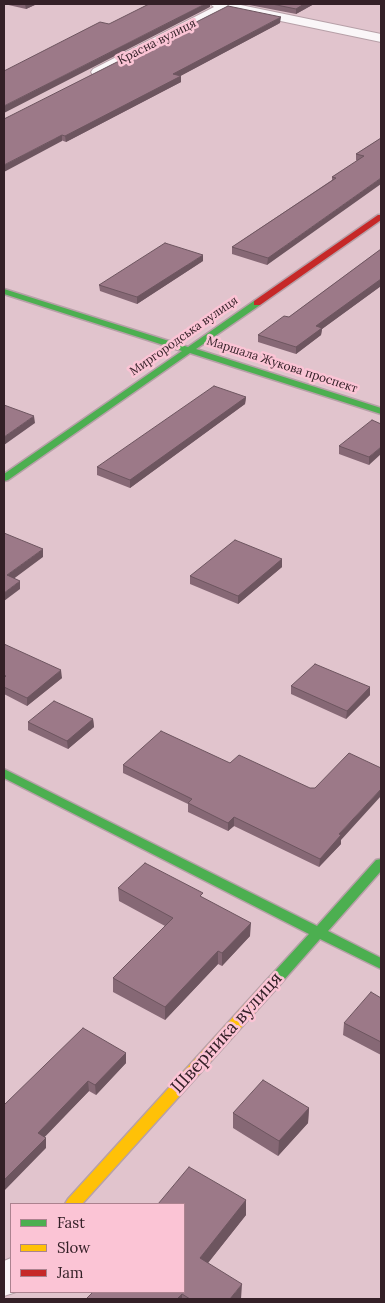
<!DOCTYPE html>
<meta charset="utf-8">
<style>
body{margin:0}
#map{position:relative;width:385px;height:1303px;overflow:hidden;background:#e1c4cd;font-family:Lora,serif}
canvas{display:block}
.frame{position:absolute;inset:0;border:5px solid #342027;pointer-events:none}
.legend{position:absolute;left:10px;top:1203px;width:175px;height:90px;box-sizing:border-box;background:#fbc4d5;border:1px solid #ab828f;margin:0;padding:6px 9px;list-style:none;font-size:15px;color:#342027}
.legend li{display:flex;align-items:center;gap:10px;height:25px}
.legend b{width:25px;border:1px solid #ab828f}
</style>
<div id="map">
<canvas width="385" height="1303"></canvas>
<div class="frame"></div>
<ul class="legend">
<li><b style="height:6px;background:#4caf50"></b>Fast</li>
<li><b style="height:6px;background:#ffc107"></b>Slow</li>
<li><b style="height:6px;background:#c62828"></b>Jam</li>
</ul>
</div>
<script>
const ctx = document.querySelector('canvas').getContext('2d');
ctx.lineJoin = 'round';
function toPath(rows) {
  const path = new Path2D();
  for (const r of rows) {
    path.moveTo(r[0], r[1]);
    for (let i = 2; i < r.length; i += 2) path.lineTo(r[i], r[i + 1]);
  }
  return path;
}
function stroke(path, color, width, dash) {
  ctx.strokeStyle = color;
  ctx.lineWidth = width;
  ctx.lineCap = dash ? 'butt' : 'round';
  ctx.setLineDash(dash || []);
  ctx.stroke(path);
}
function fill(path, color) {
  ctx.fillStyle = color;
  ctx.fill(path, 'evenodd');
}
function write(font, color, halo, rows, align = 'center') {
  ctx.font = font + ' Lora,serif';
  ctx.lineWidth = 5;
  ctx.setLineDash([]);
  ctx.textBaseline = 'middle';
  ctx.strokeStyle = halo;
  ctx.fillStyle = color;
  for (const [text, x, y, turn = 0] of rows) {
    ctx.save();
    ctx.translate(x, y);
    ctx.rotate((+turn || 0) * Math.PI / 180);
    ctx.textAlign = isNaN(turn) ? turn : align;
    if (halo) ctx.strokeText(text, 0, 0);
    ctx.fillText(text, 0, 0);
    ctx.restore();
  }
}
const street = toPath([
 [210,4,236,4,381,34,381,42,228,10,103,75,93,75,91,72,93,69,214,7,210,4],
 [11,1258,11,1292,16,1292,4,1296,4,1261,11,1258]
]);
const fast = toPath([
 [4,289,188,347,254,301,260,301,260,305,196,349,381,408,381,414,190,353,8,480,4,481,4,474,182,351,4,294,4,289],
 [4,769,317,926,376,860,381,859,381,871,328,931,381,958,381,969,320,939,275,990,270,991,265,990,263,986,265,982,309,934,4,778,4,769]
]);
const slow = toPath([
 [270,981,275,982,277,986,275,990,82,1204,65,1204,68,1199,265,982,270,981]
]);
const jam = toPath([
 [378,215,381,215,381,220,260,305,254,305,254,301,378,215]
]);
stroke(street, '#b7a0a8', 2);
stroke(fast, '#b7a0a8', 3);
stroke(slow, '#b7a0a8', 3);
stroke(jam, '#b7a0a8', 3);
fill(street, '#faf6f8');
fill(fast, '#4caf50');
fill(slow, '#ffc107');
fill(jam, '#c62828');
fill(toPath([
 [4,4,37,4,26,9],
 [244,4,314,4,296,14],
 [280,23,180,76,181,82,66,142,4,119],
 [381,138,267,265,232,254,232,247,332,180,332,177,357,161,356,160,356,154],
 [381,249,381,286,322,329,321,335,296,354,258,342,258,335,289,317],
 [203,261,137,304,100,291,99,285],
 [246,397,245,404,130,488,97,475,97,467],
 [381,424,369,465,339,454,339,446],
 [282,559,282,567,238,604,190,584,190,576],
 [4,644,62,678,27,706,4,694],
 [291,686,370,687,370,695,346,719,291,694],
 [93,719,94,727,68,749,28,730,28,722],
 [123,765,341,840,341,844,319,867,234,826,228,831,188,812,188,804,123,773],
 [118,888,203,898,250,936,222,966,218,964,165,1020,113,992,113,978,165,926,119,901],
 [381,998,381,1055,343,1035,344,1023],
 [126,1053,126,1063,96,1095,89,1091,44,1137,46,1138,46,1148,4,1105],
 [309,1108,308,1123,278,1156,233,1128,233,1113],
 [246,1200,246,1215,208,1263,241,1299,86,1299]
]), '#866875');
fill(toPath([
 [25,4,37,4,26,9],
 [205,4,210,4,210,7,4,113,4,106],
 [304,4,314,4,296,14,296,9],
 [281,17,280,23,173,80,173,74],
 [181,76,181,82,66,142,65,136],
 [62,135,62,141,4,172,4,165],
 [381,178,381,184,267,265,268,258],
 [203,255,203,261,137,304,137,297],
 [381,279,381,286,322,329,321,335,296,354,296,347,316,326],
 [246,397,245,404,130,488,130,480],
 [34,416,35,423,4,445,4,437],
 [381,447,381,454,369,465,369,457],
 [43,549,43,557,8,583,7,575],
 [282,559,282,567,238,604,238,596],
 [20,581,20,589,4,601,4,593],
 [61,670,62,678,27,706,27,698],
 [370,687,370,695,346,719,347,711],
 [93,719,94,727,68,749,67,741],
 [381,789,381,796,341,840,341,844,319,867,320,859,339,834],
 [234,817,234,826,228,831,228,823],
 [251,923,250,936,222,966,222,953],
 [218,951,218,964,165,1020,165,1007],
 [126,1053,126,1063,96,1095,95,1085],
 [88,1081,89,1091,39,1143,38,1133],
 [309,1108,308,1123,278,1156,279,1141],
 [46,1138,46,1148,4,1191,4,1180],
 [246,1200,246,1215,200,1273,200,1258],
 [242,1284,241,1299,230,1299],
 [182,1294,182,1299,177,1299]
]), '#6d555f');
const building = toPath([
 [149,4,205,4,4,106,4,71,100,22,109,24,149,4],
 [272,4,304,4,296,9,272,4],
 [228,6,281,17,173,74,181,76,65,136,62,135,4,165,4,119,228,6],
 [381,138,381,178,268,258,232,247,336,178,332,177,364,156,356,154,381,138],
 [165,243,203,255,137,297,99,285,165,243],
 [381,249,381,279,316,326,322,328,296,347,258,335,284,316,289,317,381,249],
 [214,386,246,397,130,480,97,467,214,386],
 [4,405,34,416,4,437,4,405],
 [372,420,381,424,381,447,369,457,339,446,372,420],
 [4,533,43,549,7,575,20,581,4,593,4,533],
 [235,540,282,559,238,596,190,576,235,540],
 [4,644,61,670,27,698,4,687,4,678,6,676,4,675,4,644],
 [315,664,370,687,347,711,291,686,315,664],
 [54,701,93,719,67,741,28,722,54,701],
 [161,731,230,763,239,755,310,788,315,788,349,753,381,768,381,789,339,834,341,835,320,859,234,817,228,823,188,803,192,799,123,765,161,731],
 [145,863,203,893,200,896,251,923,222,953,218,951,165,1007,113,978,173,918,118,888,145,863],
 [371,992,381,998,381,1042,344,1023,371,992],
 [83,1028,126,1053,95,1085,88,1081,38,1133,46,1138,4,1180,4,1105,83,1028],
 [263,1080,309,1108,279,1141,233,1113,263,1080],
 [189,1167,246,1200,200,1258,242,1284,230,1299,190,1299,182,1294,177,1299,86,1299,93,1292,184,1292,184,1204,158,1204,189,1167]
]);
fill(building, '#9c7988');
stroke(building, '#6d555f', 1);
write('12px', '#342027', '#fbc4d5', [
 ["Красна вулиця",157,42,-27],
 ["Миргородська вулиця",184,336,-35],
 ["Маршала Жукова проспект",282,365,18]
]);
write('18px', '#342027', '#fbc4d5', [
 ["Шверника вулиця",227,1033,-48]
]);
</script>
